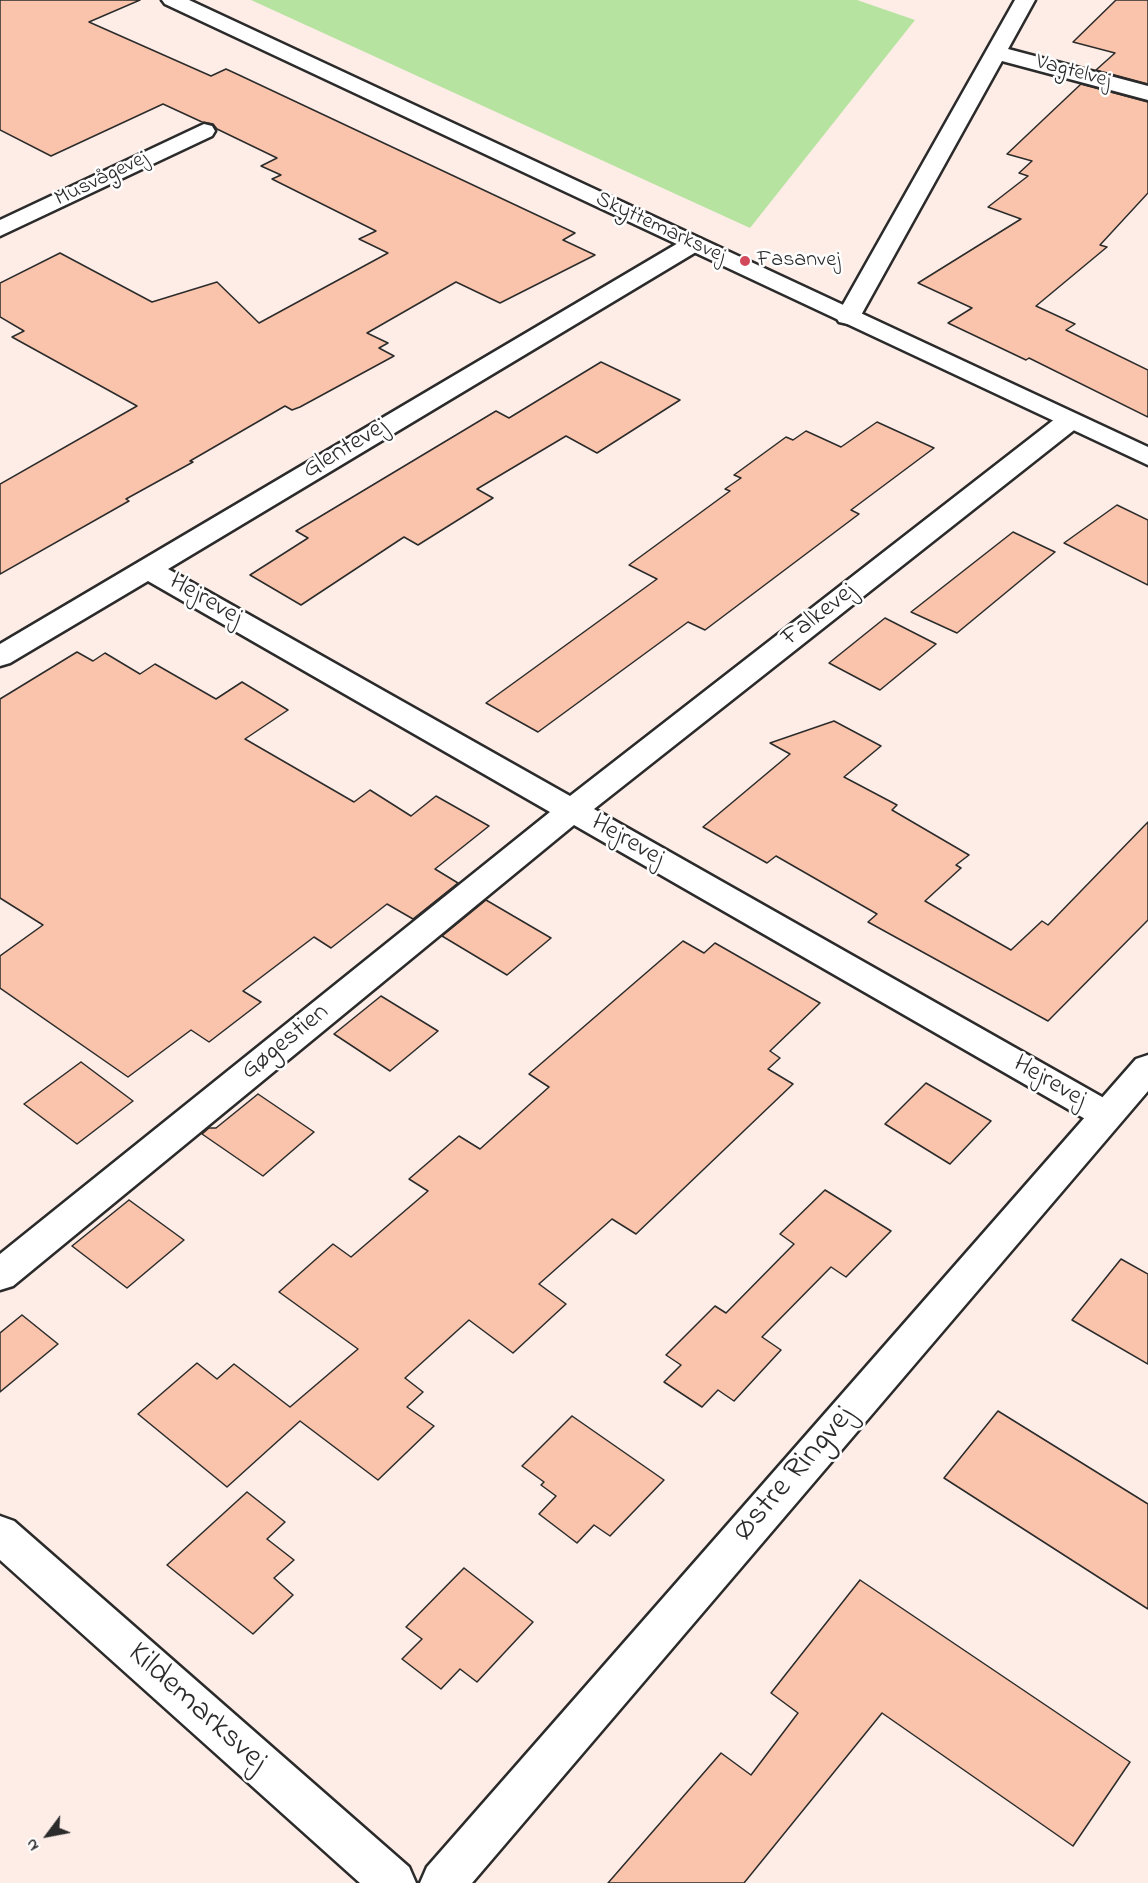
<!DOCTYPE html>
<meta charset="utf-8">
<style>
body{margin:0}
#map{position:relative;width:1148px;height:1883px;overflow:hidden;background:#fdede6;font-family:"Indie Flower",sans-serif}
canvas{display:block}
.north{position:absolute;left:18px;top:1805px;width:60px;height:60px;-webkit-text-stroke:4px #fff;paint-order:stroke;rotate:238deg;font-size:16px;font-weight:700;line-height:24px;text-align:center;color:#2b2b2b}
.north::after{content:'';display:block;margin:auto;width:21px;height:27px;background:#2b2b2b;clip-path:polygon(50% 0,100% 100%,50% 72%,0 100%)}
</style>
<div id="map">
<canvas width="1148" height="1883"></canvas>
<div class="north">N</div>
</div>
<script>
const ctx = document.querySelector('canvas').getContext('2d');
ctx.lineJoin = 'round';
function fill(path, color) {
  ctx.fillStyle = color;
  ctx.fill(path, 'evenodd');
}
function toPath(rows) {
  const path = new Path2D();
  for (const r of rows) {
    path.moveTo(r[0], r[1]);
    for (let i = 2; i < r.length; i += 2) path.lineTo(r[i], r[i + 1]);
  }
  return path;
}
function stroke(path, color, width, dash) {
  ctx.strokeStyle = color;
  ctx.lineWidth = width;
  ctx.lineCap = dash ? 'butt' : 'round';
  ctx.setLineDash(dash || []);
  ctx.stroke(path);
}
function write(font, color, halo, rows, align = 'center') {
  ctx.font = font + ' "Indie Flower",sans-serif';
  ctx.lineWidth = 5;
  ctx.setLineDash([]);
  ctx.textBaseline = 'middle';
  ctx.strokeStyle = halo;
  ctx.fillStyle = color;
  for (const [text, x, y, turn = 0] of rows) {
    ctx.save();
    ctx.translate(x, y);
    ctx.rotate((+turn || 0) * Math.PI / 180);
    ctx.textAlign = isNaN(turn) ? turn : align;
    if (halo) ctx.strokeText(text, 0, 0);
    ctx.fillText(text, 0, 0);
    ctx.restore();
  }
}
fill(toPath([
 [251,0,857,0,915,20,750,228]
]), '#b7e3a0');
const building = toPath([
 [0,0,140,0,89,22,211,76,226,69,239,75,575,233,563,240,595,255,500,303,456,282,367,333,388,343,379,348,394,356,300,407,292,410,285,406,190,461,193,462,126,499,129,501,0,574,0,484,137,406,12,337,24,331,0,317,0,283,60,253,152,302,217,282,259,323,388,253,359,239,376,231,272,179,281,175,261,166,277,158,217,129,213,124,202,122,163,104,51,156,0,130,0,0],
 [1116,0,1148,0,1148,84,1096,70,1115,53,1073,42,1116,0],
 [1081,84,1148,102,1148,193,1100,245,1107,247,1036,306,1075,324,1066,330,1148,370,1148,417,1029,358,1026,360,948,323,972,308,918,283,1021,219,988,207,1028,176,1019,173,1032,161,1007,154,1081,84],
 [601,362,680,400,597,453,566,436,477,489,493,498,418,545,404,537,301,605,250,575,308,538,296,531,496,411,509,418,601,362],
 [877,422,934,448,851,510,859,514,705,630,688,622,538,732,486,703,657,579,629,565,730,491,725,489,741,478,734,475,786,437,793,440,806,431,841,447,877,422],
 [1117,505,1148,520,1148,585,1064,543,1117,505],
 [1013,532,1055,552,957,633,911,612,1013,532],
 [885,618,936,644,880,690,829,663,885,618],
 [77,652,93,661,105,653,140,674,155,664,216,699,242,682,288,710,245,739,354,802,370,790,411,816,436,796,489,826,435,869,458,883,413,919,387,904,331,948,314,937,243,991,261,1002,209,1042,191,1030,128,1077,0,988,0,956,43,925,0,898,0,699,77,652],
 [834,721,881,746,844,777,897,805,892,810,969,855,956,865,961,868,925,901,1011,950,1042,921,1048,925,1148,822,1148,920,1048,1021,868,922,877,914,776,856,767,863,703,827,790,754,770,743,834,721],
 [486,900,551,938,507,975,442,936,486,900],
 [683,941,704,953,715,943,820,1003,770,1051,780,1058,768,1069,793,1084,636,1234,612,1219,539,1284,566,1304,513,1353,469,1320,405,1378,423,1392,407,1407,434,1426,378,1480,300,1421,227,1487,138,1414,197,1363,217,1379,234,1364,290,1407,358,1349,279,1292,333,1244,351,1257,428,1191,409,1179,459,1136,480,1149,549,1087,529,1074,683,941],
 [381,996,438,1031,390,1071,334,1034,381,996],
 [81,1062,133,1101,77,1144,24,1104,81,1062],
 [926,1083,991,1121,950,1164,885,1124,926,1083],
 [258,1094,314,1132,263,1176,202,1134,209,1128,216,1128,258,1094],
 [825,1190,891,1231,846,1277,831,1267,762,1337,781,1350,734,1401,718,1390,702,1407,664,1382,681,1365,666,1355,715,1306,726,1313,794,1244,780,1234,825,1190],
 [129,1200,184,1240,127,1288,72,1246,129,1200],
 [1121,1259,1148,1274,1148,1364,1072,1320,1121,1259],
 [22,1315,58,1344,0,1392,0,1333,22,1315],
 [998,1411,1148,1504,1148,1609,944,1478,998,1411],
 [572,1416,664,1480,610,1536,594,1525,577,1543,539,1514,556,1496,541,1485,544,1482,522,1466,572,1416],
 [247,1492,285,1522,267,1539,294,1560,274,1578,293,1595,253,1634,167,1565,247,1492],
 [464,1568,533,1622,477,1682,460,1669,441,1689,402,1659,422,1639,406,1627,464,1568],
 [860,1580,1130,1762,1073,1846,882,1713,744,1883,608,1883,721,1753,751,1775,798,1713,771,1693,860,1580]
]);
fill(building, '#f9c4ab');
stroke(building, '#2b2b2b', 1.5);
const minor = toPath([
 [1015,0,1035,0,1008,49,1148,86,1148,100,1002,61,860,317,857,322,848,324,839,322,836,317,1015,0],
 [204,124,212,126,215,131,212,136,0,236,0,220,204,124],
 [693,237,701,239,705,244,701,249,168,569,570,796,1060,415,1069,413,1078,415,1082,421,1078,427,594,809,1118,1106,1124,1115,1118,1124,1106,1128,1094,1124,574,825,13,1286,0,1290,0,1254,550,812,148,581,10,663,0,666,0,644,685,239,693,237],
 [0,1516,14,1521,409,1867,416,1883,360,1883,0,1560,0,1516]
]);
const tertiary = toPath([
 [162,0,189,0,1148,447,1148,465,165,4,162,0],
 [1148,1055,1148,1091,472,1883,420,1883,427,1867,1136,1059,1148,1055]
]);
stroke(minor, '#2b2b2b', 5);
stroke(tertiary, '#2b2b2b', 5);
fill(minor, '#fff');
fill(tertiary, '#fff');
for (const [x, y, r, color] of [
 [745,261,6,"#d1495b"]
]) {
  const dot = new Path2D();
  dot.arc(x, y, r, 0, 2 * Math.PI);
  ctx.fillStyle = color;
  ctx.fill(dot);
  stroke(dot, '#fff', 2);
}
write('22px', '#2b2b2b', '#fff', [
 ["Vagtelvej",1073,73,15],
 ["Musvågevej",102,180,-26],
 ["Skyttemarksvej",660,229,25]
]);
write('22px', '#2b2b2b', '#fff', [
 ["Fasanvej",757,261]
], 'left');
write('26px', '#2b2b2b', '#fff', [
 ["Glentevej",346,450,-31],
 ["Hejrevej",205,601,30],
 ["Falkevej",820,616,-38],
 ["Hejrevej",627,842,30],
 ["Gøgestien",286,1043,-39],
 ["Hejrevej",1049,1083,30]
]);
write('32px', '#2b2b2b', '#fff', [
 ["Østre Ringvej",795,1475,-49],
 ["Kildemarksvej",196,1709,42]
]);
</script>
